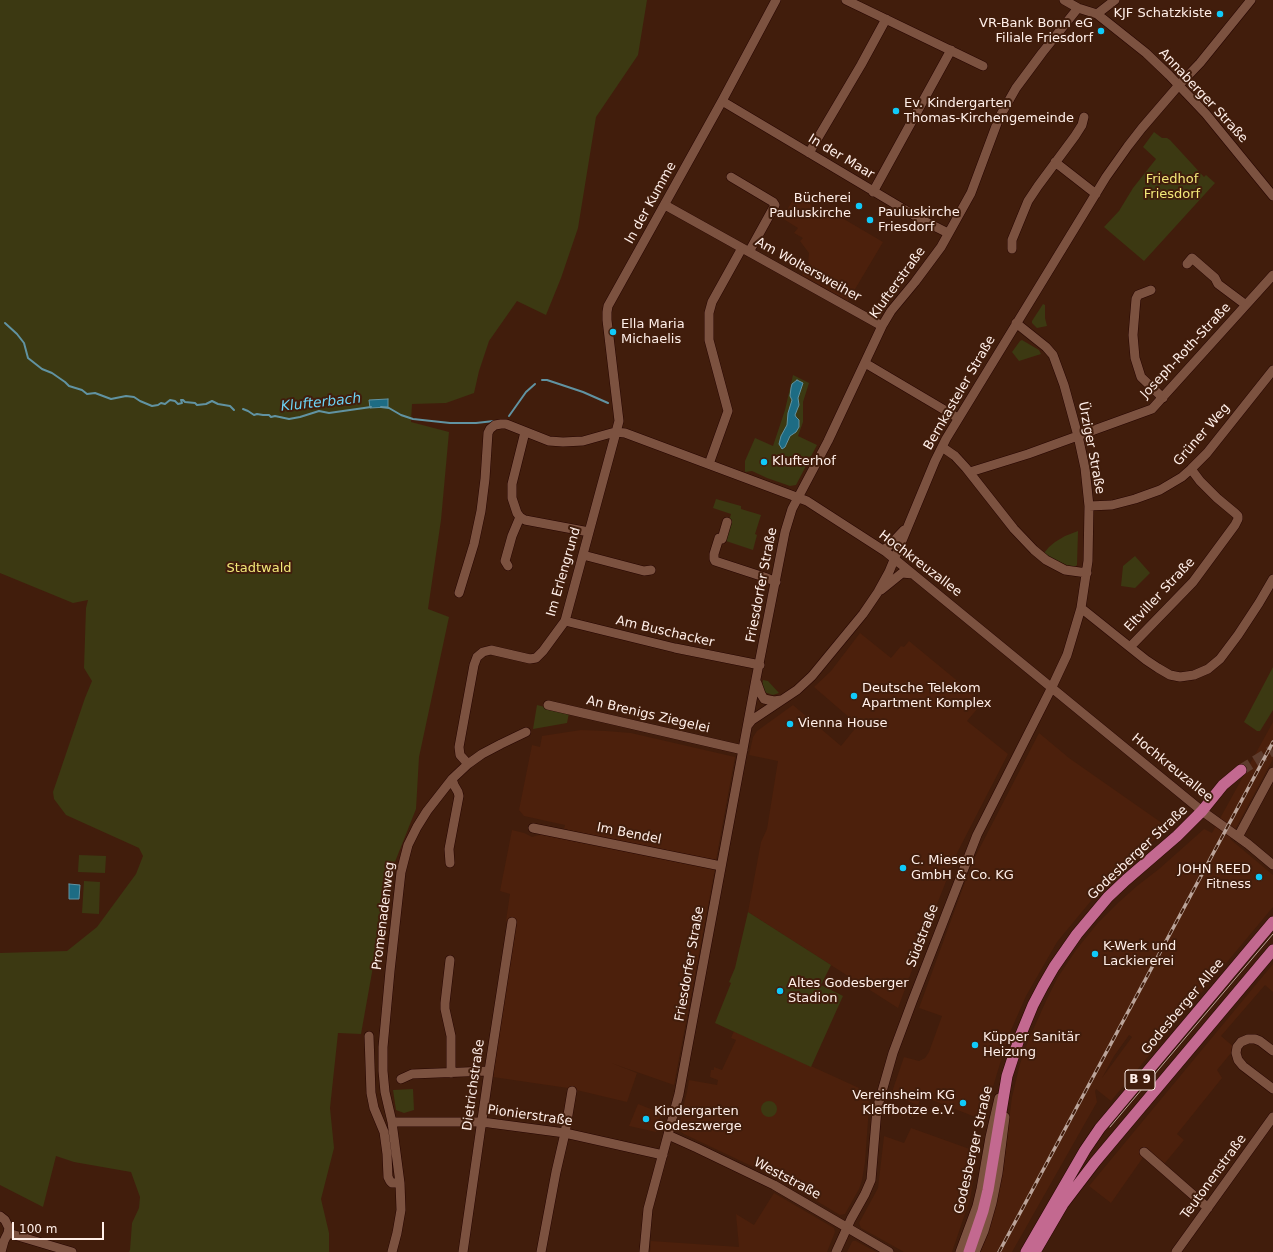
<!DOCTYPE html>
<meta charset="utf-8">
<style>
body{margin:0}
#map{position:relative;width:1273px;height:1252px;overflow:hidden;background:#411d0c;font-family:"DejaVu Sans",sans-serif}
canvas{display:block}
.scale{position:absolute;left:12px;top:1222px;width:92px;height:18px;box-sizing:border-box;border:2px solid #ffefe9;border-top:0;padding-left:5px;font-size:12px;line-height:14px;white-space:nowrap;color:#ffefe9;-webkit-text-stroke:3px #411d0c;paint-order:stroke}
</style>
<div id="map">
<canvas width="1273" height="1252"></canvas>
<div class="scale">100 m</div>
</div>
<script>
const ctx = document.querySelector('canvas').getContext('2d');
ctx.lineJoin = 'round';
function fill(path, color) {
  ctx.fillStyle = color;
  ctx.fill(path, 'evenodd');
}
function toPath(rows) {
  const path = new Path2D();
  for (const r of rows) {
    if (r.length === 3) {
      path.moveTo(r[0] + r[2], r[1]);
      path.arc(r[0], r[1], r[2], 0, 2 * Math.PI);
      continue;
    }
    path.moveTo(r[0], r[1]);
    for (let i = 2; i < r.length; i += 2) path.lineTo(r[i], r[i + 1]);
  }
  return path;
}
function stroke(path, color, width, dash) {
  ctx.strokeStyle = color;
  ctx.lineWidth = width;
  ctx.lineCap = dash ? 'butt' : 'round';
  ctx.setLineDash(dash || []);
  ctx.stroke(path);
}
function write(font, color, halo, rows, align = 'center') {
  ctx.font = font + ' "DejaVu Sans",sans-serif';
  ctx.lineWidth = 4;
  ctx.setLineDash([]);
  ctx.textBaseline = 'middle';
  ctx.strokeStyle = halo;
  ctx.fillStyle = color;
  for (const [text, x, y, turn = 0] of rows) {
    ctx.save();
    ctx.translate(x, y);
    ctx.rotate((+turn || 0) * Math.PI / 180);
    ctx.textAlign = isNaN(turn) ? turn : align;
    if (halo) ctx.strokeText(text, 0, 0);
    ctx.fillText(text, 0, 0);
    ctx.restore();
  }
}
fill(toPath([
 [796,195,834,218,837,215,883,242,848,301,802,275,808,265,809,253,800,241,803,238,794,233,798,228,782,218],
 [860,633,891,658,901,646,904,647,909,641,983,702,967,721,1008,754,958,851,926,932,898,1008,748,912,761,842,767,829,778,761,749,755,753,737,757,731,793,705,841,746,858,725,814,687,831,671],
 [1273,722,1273,759,1230,839,1273,875,1273,907,1111,1101,1096,1089,1095,1091,1097,1102,1012,1252,980,1252,1003,1169,1012,1097,1020,1064,1028,1041,1046,1001,1058,977,1076,950,1097,924,1119,902,1137,886,1159,869,1204,829,1212,833],
 [1129,1035,1132,1037,1102,1078,1114,1056],
 [581,730,606,731,631,733,735,757,716,860,713,861,601,838,564,829,565,825,524,816,519,810,532,745,540,747,542,736],
 [1039,733,1069,758,1169,828,1133,857,1110,879,1100,890,1057,942,1026,996,1008,1037,983,1120,922,1096,918,1105,891,1095,904,1057,919,1061,925,1058,929,1052,942,1016,919,1008,965,882,974,859],
 [512,830,524,833,532,837,542,834,715,869,674,1085,611,1063,637,1073,627,1102,568,1088,493,1077,515,923,506,921,510,894,500,891],
 [1273,964,1273,992,1265,985,1221,1036,1235,1048,1217,1070,1222,1078,1177,1134,1184,1140,1160,1169,1144,1156,1111,1203,1089,1186],
 [734,1031,870,1093,865,1162,862,1180,859,1189,845,1214,840,1215,783,1181,684,1134,679,1130,678,1127,687,1092,689,1080,717,1085,718,1080,710,1077,711,1070,714,1070,714,1067,722,1070,736,1040,731,1038],
 [638,1104,661,1113,656,1132,629,1126],
 [911,1128,978,1152,970,1199,952,1252,904,1252,861,1228,859,1223,878,1188,884,1136,904,1143],
 [774,1193,834,1228,835,1232,827,1252,650,1252,651,1241,739,1247,736,1214,754,1225],
 [853,1241,856,1241,876,1252,847,1252,852,1242]
]), '#4c200c');
fill(toPath([
 [0,0,647,0,638,55,596,117,578,228,561,278,546,315,517,301,489,341,479,371,474,393,446,403,412,404,411,422,449,432,441,520,428,609,449,617,419,757,416,809,389,877,361,1034,338,1033,330,1108,334,1148,321,1199,329,1233,329,1252,129,1252,130,1250,132,1223,139,1208,140,1197,131,1172,74,1162,56,1156,43,1207,0,1185,0,953,67,951,97,927,136,874,143,856,139,848,66,815,54,799,53,792,85,698,92,681,84,668,86,608,88,600,73,603,0,573],
 [1154,132,1162,138,1167,138,1170,140,1204,177,1206,175,1215,183,1144,261,1104,227,1119,211,1133,188,1156,159,1143,147],
 [1043,304,1045,305,1045,318,1047,326,1037,328,1032,323,1032,321],
 [1022,340,1039,350,1041,354,1019,361,1012,352,1020,341],
 [793,375,809,383,803,402,803,422,798,436,817,445,796,485,790,486,767,478,752,471,745,472,745,461,755,438,773,446,785,410],
 [716,499,741,506,741,509,761,515,755,534,757,535,753,550,723,540,731,514,713,508],
 [1078,531,1077,565,1075,567,1066,565,1051,558,1044,553,1049,547,1055,542,1065,536],
 [1135,556,1150,573,1135,588,1121,586,1123,566],
 [1273,667,1273,710,1260,731,1257,731,1244,722],
 [763,680,768,681,779,693,773,695,764,692,762,686],
 [537,705,569,713,567,723,533,729],
 [79,855,106,856,105,873,78,872],
 [84,881,100,882,99,914,82,913],
 [748,912,831,965,821,985,843,996,811,1067,715,1023,731,983,729,982,735,968],
 [413,1089,414,1110,404,1113,396,1110,393,1090],
 [769,1109,8]
]), '#3c3912');
const water = toPath([
 [797,380,803,383,798,398,799,405,795,415,796,417,799,420,799,427,796,432,790,436,785,447,782,449,779,444,781,436,787,425,788,413,792,400,790,396,791,388,792,384,797,380],
 [388,399,388,407,370,408,369,400,388,399],
 [69,884,80,885,79,899,69,899,69,884]
]);
fill(water, '#1d6c84');
stroke(water, '#6193a2', 1);
stroke(toPath([
 [5,323,17,334,24,343,28,358,42,369,52,373,65,382,69,386,82,390,87,394,95,393,111,399,126,396,134,397,140,401,152,406,158,405,161,403,165,404,170,400,175,401,178,404,182,403,181,400,183,400,185,402,195,403,197,405,206,404,212,401,218,404,230,406,234,410],
 [542,380,547,380,583,392,608,403],
 [381,407,389,408,401,415,413,419,450,423,476,423,494,421],
 [243,409,248,411,254,415,257,414,263,415,269,415,271,417,275,416,289,419,300,417,319,411,329,413,371,407],
 [509,416,526,392,535,384]
]), '#6193a2', 2);
stroke(toPath([
 [1241,770,1273,750]
]), '#5e3c2d', 11, [11, 5.5]);
const minor = toPath([
 [846,0,983,66],
 [1064,0,1078,8,1097,14,1146,53,1169,75,1206,114,1273,196],
 [1097,14,1115,0],
 [722,101,922,220,948,233],
 [809,153,861,65,886,19],
 [1055,162,1096,194],
 [731,177,773,202,775,205,749,252],
 [873,192,951,50],
 [665,205,882,326],
 [1012,249,1012,240,1028,201,1038,186,1075,136,1082,125,1084,117],
 [1187,264,1192,258,1215,278,1218,284,1246,305],
 [1151,290,1138,295,1136,299,1133,335,1135,358,1141,377,1163,398],
 [865,363,958,418],
 [525,432,512,484,512,498,517,513,520,517,525,520,589,532],
 [942,447,955,456,966,468,1014,529,1034,550,1046,560,1065,570,1087,573],
 [709,464,728,411,709,340,709,313,712,302,742,248],
 [970,472,1028,454,1152,409,1273,275],
 [1089,506,1112,505,1135,499,1160,490,1182,477,1191,469,1207,453,1273,370],
 [727,522,722,539,719,538,714,554,714,559,715,561,767,578,776,582],
 [883,550,889,546,904,530],
 [583,555,644,571,651,570],
 [508,566,505,561,512,536,520,517],
 [881,590,902,573,913,574],
 [459,593,474,544,481,511,485,479,488,433,490,429,495,425,501,424,506,424,549,441,563,442,583,441,615,432,625,433,807,501,886,552,1202,811,1248,844,1273,865],
 [1081,608,1146,660,1158,668,1170,675,1180,677,1194,675,1208,669,1220,659,1238,635,1259,603,1273,579],
 [565,621,675,648,760,665],
 [1130,647,1193,582,1235,525,1238,519,1238,516,1235,513,1217,498,1200,481,1191,469],
 [757,683,761,694,764,699,774,701,781,700],
 [548,705,743,750],
 [748,725,752,720,797,690,812,676,863,614,878,592,889,572,935,461,946,439,1106,177,1128,146,1142,128,1179,85,1200,63,1251,0],
 [468,764,460,755,459,747,474,665,477,657,483,652,491,650,530,659,536,658,543,651,565,621,619,421,607,320,607,312,608,306,722,101,776,0],
 [533,828,721,866],
 [1238,837,1273,772],
 [450,863,449,849,459,796,458,792,454,785,452,779],
 [450,960,445,1003,445,1009,451,1036,451,1073],
 [369,1036,371,1093,374,1108,384,1132,387,1154,388,1177,390,1181,392,1183,400,1183],
 [1273,1051,1260,1041,1255,1039,1248,1039,1241,1042,1237,1047,1236,1053,1238,1060,1243,1066,1273,1089],
 [401,1079,412,1074,489,1071],
 [392,1122,482,1122,565,1133,663,1155],
 [668,1135,697,1148,774,1185,889,1252],
 [1144,1152,1208,1208],
 [0,1216,5,1220,9,1228,8,1233,4,1241,1,1252],
 [8,1233,72,1252],
 [392,1252,397,1233,401,1210,400,1183,392,1122,385,1092,383,1071,383,1047,390,971,401,872,408,845,417,827,427,811,452,779,468,764,482,754,501,744,526,732],
 [463,1252,489,1071,512,922],
 [541,1252,556,1172,565,1133,572,1091],
 [644,1252,648,1209,679,1094,756,679,785,532,792,509,828,441,882,326,891,311,915,282,941,247,971,193,999,118,1016,88,1042,53,1078,8],
 [836,1252,851,1219,865,1194,871,1180,877,1109,893,1053,912,1002,977,835,1052,687,1067,655,1081,608,1088,561,1089,506,1085,468,1078,436,1064,385,1053,355,1046,347,1016,323],
 [960,1252,977,1206,981,1189,990,1137,999,1098],
 [975,1252,984,1231,992,1203,998,1173,1005,1117],
 [1176,1252,1273,1117]
]);
const major = toPath([
 [969,1252,983,1211,988,1190,1007,1076,1019,1039,1033,1005,1043,986,1054,967,1077,934,1108,897,1126,880,1177,836,1202,811,1223,785,1241,770],
 [1026,1252,1085,1150,1100,1128,1273,922],
 [1035,1252,1063,1204,1095,1162,1273,950]
]);
stroke(minor, '#260500', 10);
stroke(major, '#260500', 12);
stroke(minor, '#7c5240', 9);
stroke(major, '#c36990', 11);
stroke(toPath([
 [1110,1127,1273,934]
]), '#baa399', 1);
const rail = toPath([
 [999,1252,1273,742]
]);
stroke(rail, '#baa399', 3.5);
stroke(rail, '#411d0c', 2, [6]);
for (const [x, y, r, color] of [
 [1220,14,4,"#10cafa"],
 [1101,31,4,"#10cafa"],
 [896,111,4,"#10cafa"],
 [859,206,4,"#10cafa"],
 [870,220,4,"#10cafa"],
 [613,332,4,"#10cafa"],
 [764,462,4,"#10cafa"],
 [854,696,4,"#10cafa"],
 [790,724,4,"#10cafa"],
 [903,868,4,"#10cafa"],
 [1259,877,4,"#10cafa"],
 [1095,954,4,"#10cafa"],
 [780,991,4,"#10cafa"],
 [975,1045,4,"#10cafa"],
 [963,1103,4,"#10cafa"],
 [646,1119,4,"#10cafa"]
]) {
  const dot = new Path2D();
  dot.arc(x, y, r, 0, 2 * Math.PI);
  ctx.fillStyle = color;
  ctx.fill(dot);
  stroke(dot, '#411d0c', 1.5);
}
for (const [x, y, w] of [
 [1140,1080,30]
]) {
  const box = new Path2D();
  box.roundRect(x - w / 2, y - 10, w, 20, 3);
  ctx.fillStyle = '#411d0c';
  ctx.fill(box);
  stroke(box, '#ffefe9', 1);
}
write('bold 12px', '#ffefe9', null, [
 ["B 9",1140,1080]
]);
write('13px', '#ffefe9', '#411d0c', [
 ["KJF Schatzkiste",1212,14,"right"],
 ["VR-Bank Bonn eG",1093,24,"right"],
 ["Filiale Friesdorf",1093,39,"right"],
 ["Ev. Kindergarten",904,104],
 ["Thomas-Kirchengemeinde",904,119],
 ["Bücherei",851,199,"right"],
 ["Pauluskirche",851,214,"right"],
 ["Pauluskirche",878,213],
 ["Friesdorf",878,228],
 ["Ella Maria",621,325],
 ["Michaelis",621,340],
 ["Klufterhof",772,462],
 ["Deutsche Telekom",862,689],
 ["Apartment Komplex",862,704],
 ["Vienna House",798,724],
 ["C. Miesen",911,861],
 ["GmbH & Co. KG",911,876],
 ["JOHN REED",1251,870,"right"],
 ["Fitness",1251,885,"right"],
 ["K-Werk und",1103,947],
 ["Lackiererei",1103,962],
 ["Altes Godesberger",788,984],
 ["Stadion",788,999],
 ["Küpper Sanitär",983,1038],
 ["Heizung",983,1053],
 ["Vereinsheim KG",955,1096,"right"],
 ["Kleffbotze e.V.",955,1111,"right"],
 ["Kindergarten",654,1112],
 ["Godeszwerge",654,1127]
], 'left');
write('13px', '#ffefe9', '#411d0c', [
 ["Annaberger Straße",1203,96,47],
 ["In der Maar",841,157,31],
 ["In der Kumme",651,203,-61],
 ["Am Woltersweiher",808,270,29],
 ["Klufterstraße",898,283,-54],
 ["Joseph-Roth-Straße",1186,351,-47],
 ["Bernkasteler Straße",960,393,-60],
 ["Grüner Weg",1202,435,-49],
 ["Ürziger Straße",1091,448,79],
 ["Hochkreuzallee",920,564,37],
 ["Im Erlengrund",564,572,-74],
 ["Friesdorfer Straße",762,585,-79],
 ["Eltviller Straße",1160,595,-47],
 ["Am Buschacker",665,632,13],
 ["An Brenigs Ziegelei",648,715,13],
 ["Hochkreuzallee",1172,768,39],
 ["Im Bendel",629,834,11],
 ["Godesberger Straße",1138,853,-43],
 ["Promenadenweg",384,916,-83],
 ["Südstraße",923,936,-69],
 ["Friesdorfer Straße",690,964,-80],
 ["Godesberger Allee",1183,1007,-50],
 ["Dietrichstraße",474,1085,-82],
 ["Pionierstraße",530,1116,8],
 ["Godesberger Straße",974,1150,-77],
 ["Teutonenstraße",1214,1177,-54],
 ["Weststraße",787,1179,28]
]);
write('13px', '#f3e879', '#411d0c', [
 ["Friedhof",1172,180],
 ["Friesdorf",1172,195],
 ["Stadtwald",259,569]
]);
write('italic 14px', '#6cd2f5', '#411d0c', [
 ["Klufterbach",321,403,-6]
]);
</script>
